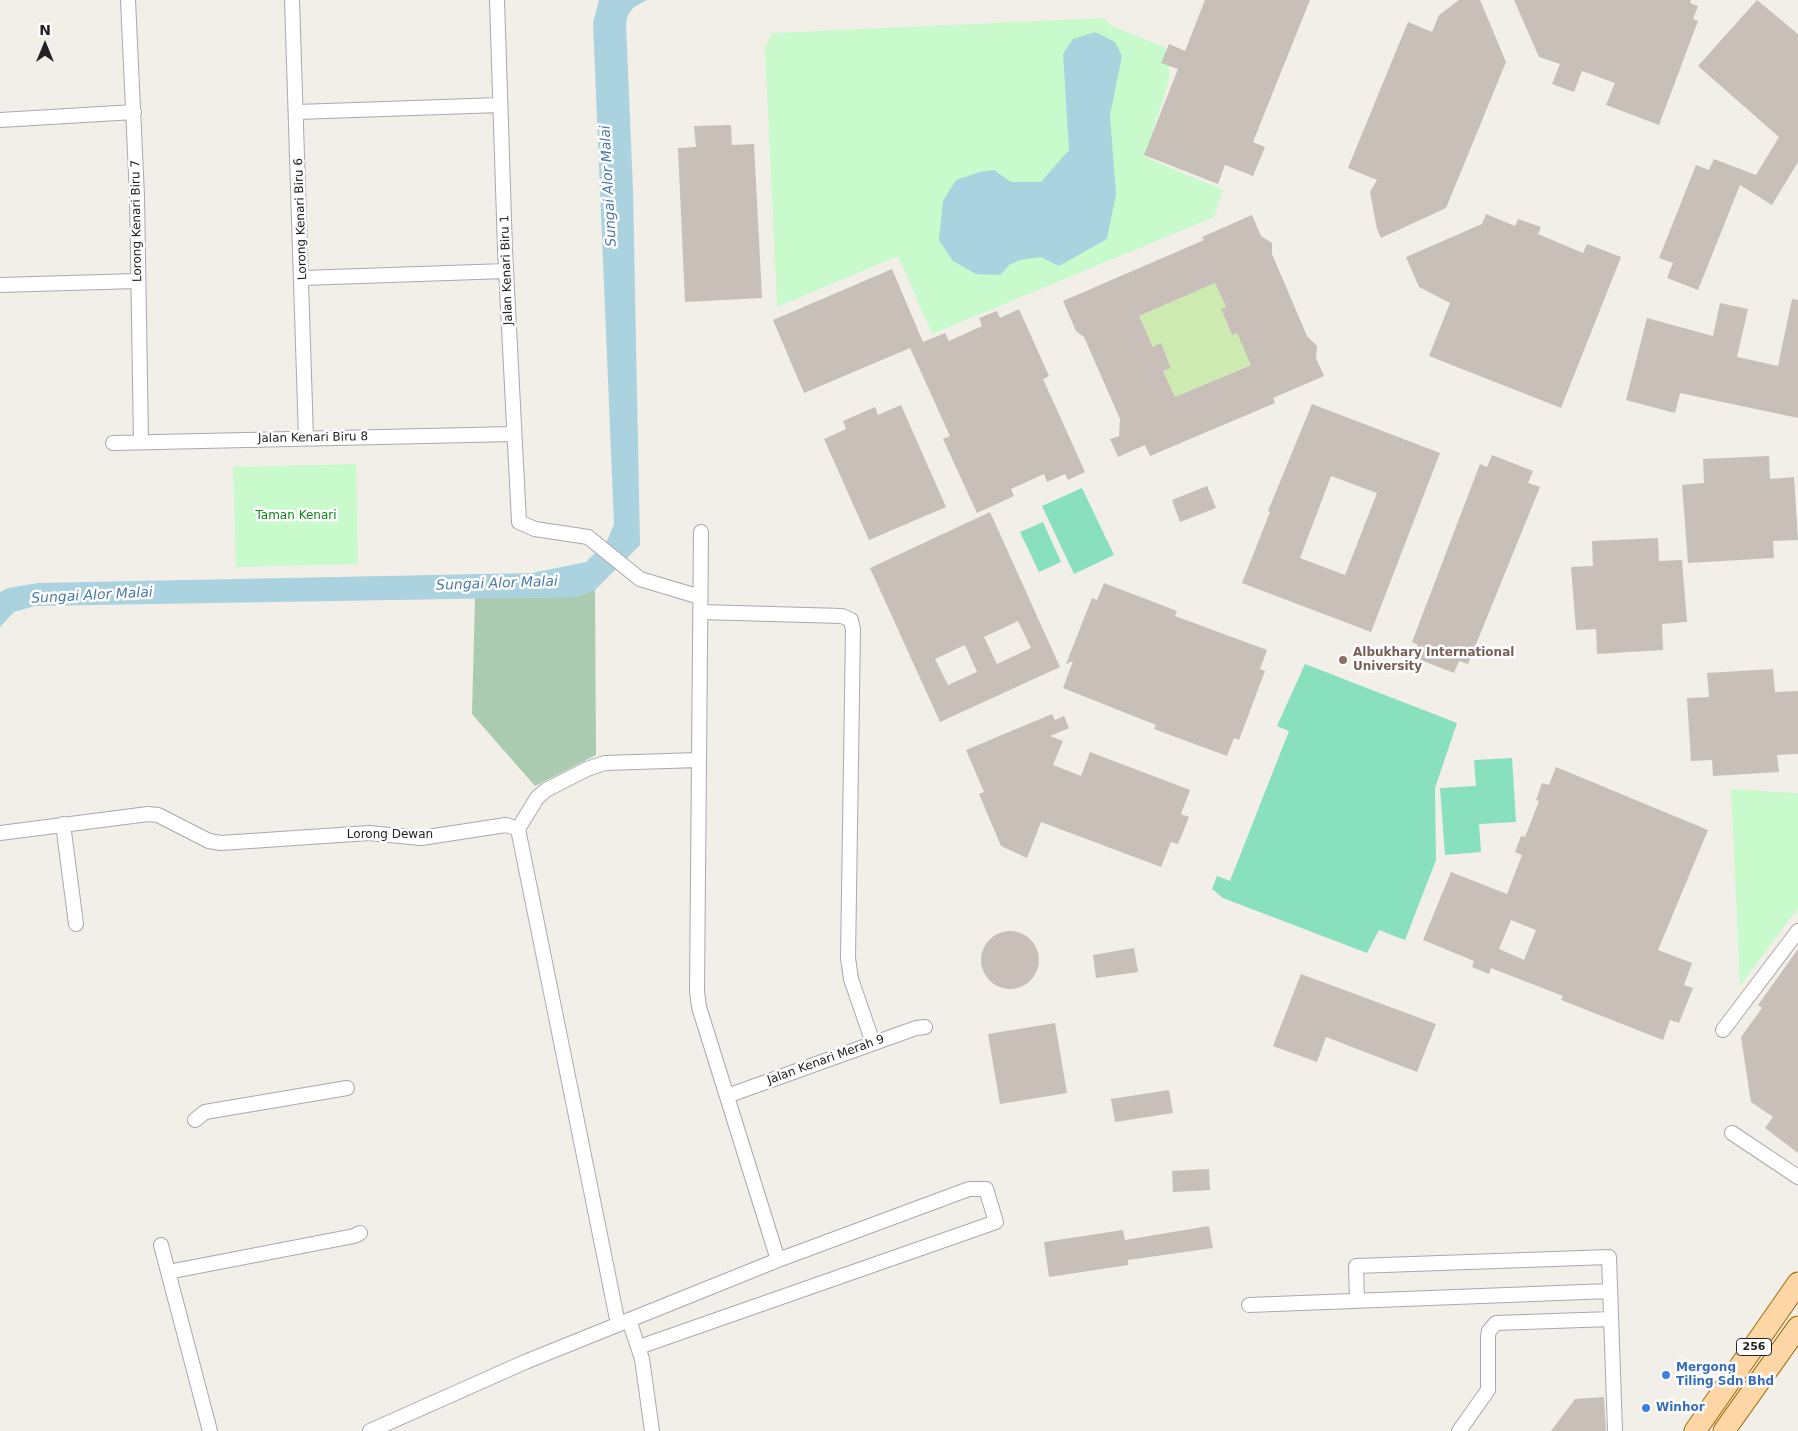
<!DOCTYPE html>
<style>
body{margin:0}
#map{position:relative;width:1798px;height:1431px;overflow:hidden;background:#f2efe9;font-family:"DejaVu Sans",sans-serif}
canvas{display:block}
.north{position:absolute;left:20px;top:20px;width:50px;height:50px;-webkit-text-stroke:4px #fff;paint-order:stroke;rotate:0deg;font-size:14px;font-weight:700;line-height:20px;text-align:center;color:#222}
.north::after{content:'';display:block;margin:auto;width:18px;height:22px;background:#222;clip-path:polygon(50% 0,100% 100%,50% 72%,0 100%)}
</style>
<div id="map">
<canvas width="1798" height="1431"></canvas>
<div class="north">N</div>
</div>
<script>
const ctx = document.querySelector('canvas').getContext('2d');
ctx.lineJoin = 'round';
function fill(path, color) {
  ctx.fillStyle = color;
  ctx.fill(path, 'evenodd');
}
function toPath(rows) {
  const path = new Path2D();
  for (const r of rows) {
    if (r.length === 3) {
      path.moveTo(r[0] + r[2], r[1]);
      path.arc(r[0], r[1], r[2], 0, 2 * Math.PI);
      continue;
    }
    path.moveTo(r[0], r[1]);
    for (let i = 2; i < r.length; i += 2) path.lineTo(r[i], r[i + 1]);
  }
  return path;
}
function stroke(path, color, width, dash) {
  ctx.strokeStyle = color;
  ctx.lineWidth = width;
  ctx.lineCap = dash ? 'butt' : 'round';
  ctx.setLineDash(dash || []);
  ctx.stroke(path);
}
function write(font, color, halo, rows, align = 'center') {
  ctx.font = font + ' "DejaVu Sans",sans-serif';
  ctx.lineWidth = 5;
  ctx.setLineDash([]);
  ctx.textBaseline = 'middle';
  ctx.strokeStyle = halo;
  ctx.fillStyle = color;
  for (const [text, x, y, turn = 0] of rows) {
    ctx.save();
    ctx.translate(x, y);
    ctx.rotate((+turn || 0) * Math.PI / 180);
    ctx.textAlign = isNaN(turn) ? turn : align;
    if (halo) ctx.strokeText(text, 0, 0);
    ctx.fillText(text, 0, 0);
    ctx.restore();
  }
}
fill(toPath([
 [1215,283,1226,307,1221,309,1232,335,1237,333,1257,362,1175,397,1163,371,1171,367,1164,350,1161,344,1153,347,1139,316]
]), '#cdebb0');
fill(toPath([
 [595,590,596,755,535,786,472,714,475,598,575,597]
]), '#aacbaf');
fill(toPath([
 [1103,18,1112,26,1166,48,1170,77,1145,157,1223,190,1214,217,932,334,898,256,777,307,765,47,773,33],
 [356,464,358,564,236,567,233,467],
 [1731,789,1798,793,1798,908,1740,986]
]), '#c8facc');
fill(toPath([
 [1082,488,1114,555,1074,574,1042,506],
 [1043,522,1061,562,1039,572,1020,532],
 [1305,664,1457,723,1435,788,1436,860,1405,940,1379,930,1367,953,1223,898,1212,889,1217,876,1230,881,1289,731,1277,726],
 [1512,758,1516,822,1479,824,1481,852,1445,855,1440,788,1476,786,1474,760]
]), '#88e0be');
fill(toPath([
 [599,0,647,0,634,7,628,15,626,23,633,190,640,545,595,590,575,597,35,606,14,612,0,627,0,592,8,588,38,583,532,573,586,562,607,541,614,524,593,23],
 [1095,32,1115,42,1122,56,1110,115,1116,194,1107,239,1059,266,1041,257,1020,260,1009,265,1000,275,976,274,953,261,939,240,943,201,956,180,980,172,994,170,1011,182,1041,182,1069,150,1063,54,1073,39]
]), '#aad3df');
fill(toPath([
 [1205,0,1310,0,1253,142,1265,147,1253,176,1225,165,1218,184,1144,155,1178,69,1161,63,1169,44,1185,51],
 [1459,0,1480,0,1506,62,1446,208,1381,238,1377,229,1370,192,1377,180,1348,168,1408,22,1432,32,1439,15],
 [1514,0,1691,0,1690,3,1698,6,1693,19,1698,21,1659,125,1606,105,1615,83,1582,71,1574,92,1552,84,1560,64,1539,57],
 [1757,0,1798,34,1798,162,1772,205,1740,185,1698,290,1667,278,1673,263,1659,258,1696,165,1709,170,1714,159,1756,175,1779,137,1698,66],
 [731,125,732,145,754,144,762,298,685,302,678,148,696,147,694,126],
 [1486,214,1515,226,1518,219,1541,227,1538,234,1583,253,1587,244,1621,257,1561,408,1429,356,1450,303,1419,287,1406,257,1482,224],
 [1252,215,1261,236,1272,243,1272,254,1307,336,1317,346,1316,358,1324,376,1273,398,1275,403,1150,456,1145,445,1118,457,1110,439,1119,436,1120,419,1084,337,1076,331,1063,301,1204,240,1202,237],
 [1215,283,1226,307,1221,309,1232,335,1237,333,1251,365,1175,397,1163,371,1171,368,1164,350,1161,343,1153,347,1139,316],
 [892,269,923,342,945,333,949,341,982,326,979,318,997,311,1000,318,1019,309,1049,376,1043,379,1085,472,1068,480,1065,474,1047,482,1044,474,1011,489,1014,496,977,513,943,439,950,436,910,348,804,393,773,320],
 [1792,299,1798,300,1798,418,1680,393,1675,413,1626,400,1647,318,1713,336,1720,303,1748,309,1737,357,1778,366],
 [1312,404,1440,453,1371,632,1242,583,1270,512,1268,511],
 [1331,476,1377,493,1345,575,1300,558],
 [901,405,946,507,869,540,824,439,846,429,843,421,875,407,878,415],
 [1492,455,1533,471,1528,483,1540,487,1468,664,1459,661,1454,673,1413,657,1418,645,1412,642,1480,464,1487,467],
 [1769,456,1770,479,1794,477,1798,540,1773,541,1774,558,1688,563,1682,485,1704,483,1703,459],
 [1207,486,1216,508,1180,522,1172,500],
 [990,512,1060,667,940,722,870,568],
 [1018,621,1031,648,997,664,984,637],
 [965,645,977,672,948,685,935,659],
 [1658,538,1659,561,1682,560,1687,622,1662,624,1663,650,1597,654,1596,629,1576,630,1571,567,1593,566,1592,541],
 [1104,583,1177,611,1175,616,1267,650,1260,669,1265,671,1239,740,1234,738,1227,756,1154,729,1156,725,1063,688,1073,661,1066,664,1092,598,1097,600],
 [1773,669,1775,692,1798,691,1798,754,1777,755,1779,772,1713,776,1712,760,1691,761,1687,698,1709,697,1707,673],
 [1052,714,1055,720,1064,716,1069,728,1050,736,1063,741,1053,765,1081,776,1090,752,1190,790,1181,814,1189,817,1178,844,1171,842,1161,867,1041,822,1027,858,1001,846,979,794,984,792,966,750],
 [1556,767,1708,830,1658,950,1692,963,1684,985,1693,988,1679,1023,1670,1020,1663,1040,1561,1000,1563,996,1491,968,1489,974,1472,967,1474,961,1423,940,1451,872,1507,894,1522,855,1515,852,1521,836,1525,837,1539,801,1536,800,1542,783,1549,785],
 [1511,920,1536,930,1524,960,1499,949],
 [1010,960,29],
 [1134,948,1138,972,1096,978,1093,955],
 [1798,949,1798,1153,1765,1128,1773,1117,1751,1102,1741,1037,1762,1008,1758,1005],
 [1301,974,1436,1024,1417,1072,1326,1037,1317,1062,1273,1046],
 [1055,1023,1067,1093,1000,1104,988,1034],
 [1169,1090,1173,1113,1115,1122,1111,1099],
 [1209,1169,1210,1190,1173,1192,1172,1171],
 [1209,1226,1213,1248,1128,1260,1128,1265,1049,1277,1044,1242,1123,1230,1125,1240],
 [1604,1397,1606,1431,1551,1431,1575,1399]
]), '#c7bfb8');
const street = toPath([
 [128,0,137,196,141,442],
 [292,0,306,438],
 [497,0,505,250,519,522,535,529,588,537,640,579,700,597],
 [297,112,500,105],
 [0,120,134,112],
 [303,278,506,271],
 [0,285,137,281],
 [113,443,514,434],
 [701,532,697,991,699,1007,778,1260],
 [700,612,842,616,851,620,853,630,848,958,851,979,873,1043],
 [63,824,76,924],
 [518,829,618,1324],
 [0,833,148,814,158,815,209,841,221,843,369,833,421,838,506,825,518,829,537,798,546,790,587,769,605,763,699,760],
 [1723,1030,1798,931],
 [727,1096,916,1028,925,1027],
 [195,1120,205,1112,347,1088],
 [1732,1133,1798,1177],
 [161,1245,210,1431],
 [168,1272,354,1236,360,1233],
 [1357,1301,1356,1266,1609,1257,1615,1431],
 [1249,1305,1610,1291],
 [629,1320,642,1359,652,1431],
 [370,1431,525,1362,778,1260,969,1189,986,1189,996,1222,639,1347],
 [1459,1431,1488,1390,1488,1336,1489,1331,1496,1323,1611,1319]
]);
const primary = toPath([
 [1695,1431,1798,1283],
 [1724,1431,1798,1327]
]);
stroke(street, '#a9a9a9', 16);
stroke(primary, '#a06b00', 23);
stroke(street, '#fff', 14);
stroke(primary, '#fcd6a4', 21);
for (const [x, y, r, color] of [
 [1343,660,5,"#8d6e63"],
 [1666,1375,5,"#3f7fe0"],
 [1646,1408,5,"#3f7fe0"]
]) {
  const dot = new Path2D();
  dot.arc(x, y, r, 0, 2 * Math.PI);
  ctx.fillStyle = color;
  ctx.fill(dot);
  stroke(dot, '#fff', 2);
}
for (const [x, y, w] of [
 [1754,1347,35]
]) {
  const box = new Path2D();
  box.roundRect(x - w / 2, y - 8.5, w, 17, 4);
  ctx.fillStyle = '#fff';
  ctx.fill(box);
  stroke(box, '#222', 1);
}
write('bold 11px', '#222', null, [
 ["256",1754,1347]
]);
write('12px', '#222', '#fff', [
 ["Lorong Kenari Biru 6",301,219,-92],
 ["Lorong Kenari Biru 7",137,221,-91],
 ["Jalan Kenari Biru 1",507,270,-92],
 ["Jalan Kenari Biru 8",313,438,-1],
 ["Lorong Dewan",390,835],
 ["Jalan Kenari Merah 9",826,1060,-20]
]);
write('12px', '#0c8416', '#fff', [
 ["Taman Kenari",296,516]
]);
write('bold 12px', '#785e54', '#fff', [
 ["Albukhary International",1353,653],
 ["University",1353,667]
], 'left');
write('bold 12px', '#366cbe', '#fff', [
 ["Mergong",1676,1368],
 ["Tiling Sdn Bhd",1676,1382],
 ["Winhor",1656,1408]
], 'left');
write('italic 14px', '#4a7aab', '#fff', [
 ["Sungai Alor Malai",609,186,-93],
 ["Sungai Alor Malai",497,584,-2],
 ["Sungai Alor Malai",92,596,-3]
]);
</script>
